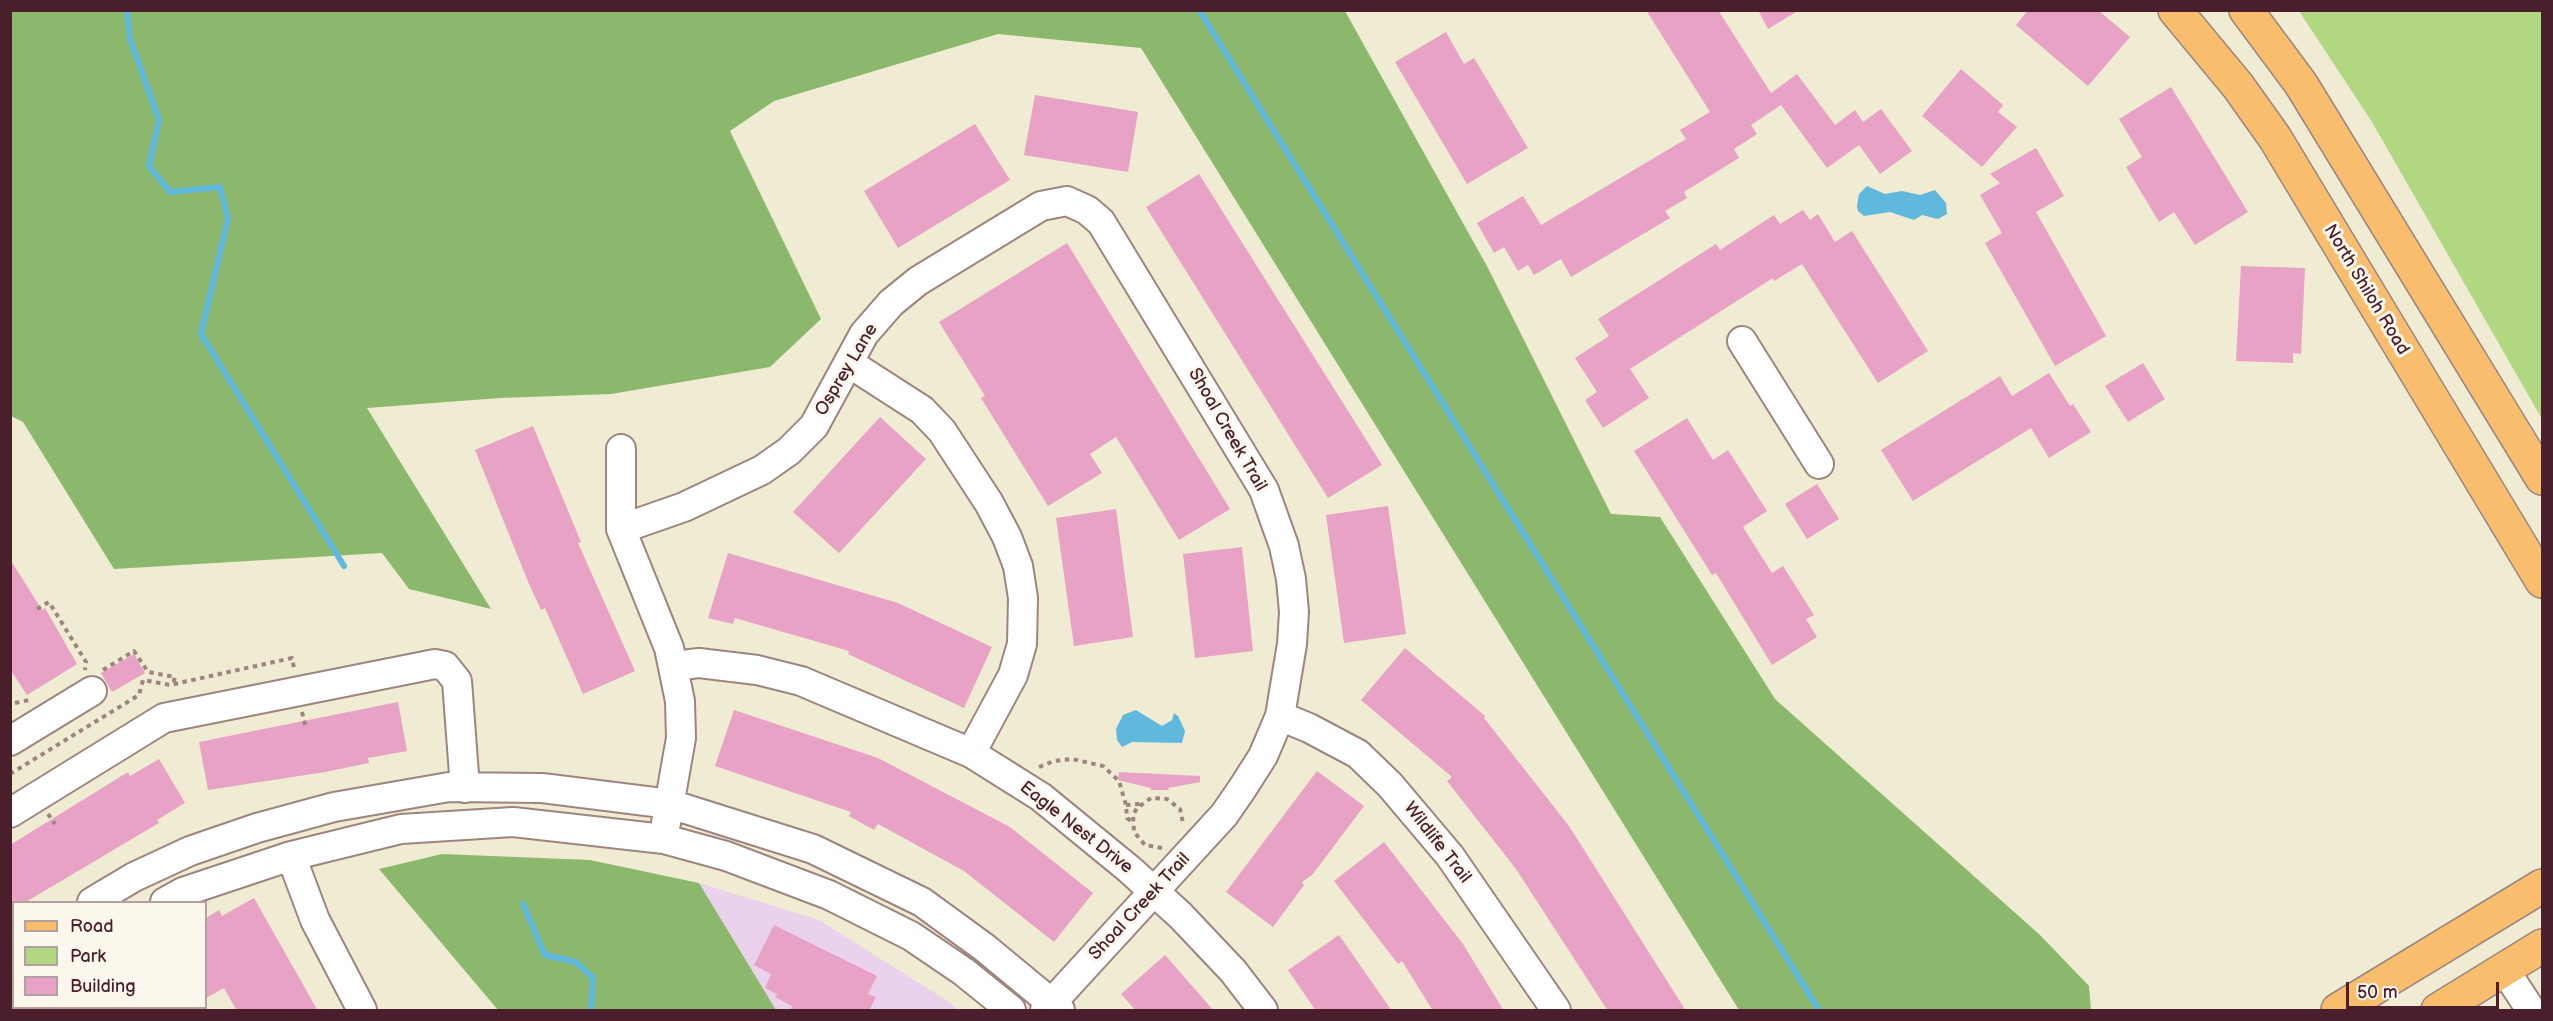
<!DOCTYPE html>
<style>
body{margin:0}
#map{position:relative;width:2553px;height:1021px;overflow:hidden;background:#f0ebd3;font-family:"Balsamiq Sans",sans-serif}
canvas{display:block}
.frame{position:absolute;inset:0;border:12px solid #4a1f2b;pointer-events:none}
.legend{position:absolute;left:12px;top:901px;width:195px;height:108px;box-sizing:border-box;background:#fbf7ec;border:2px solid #b4a19f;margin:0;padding:8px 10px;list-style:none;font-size:18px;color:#4a1f2b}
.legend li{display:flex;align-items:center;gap:12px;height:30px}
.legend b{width:30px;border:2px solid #b4a19f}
.scale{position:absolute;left:2346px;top:982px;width:153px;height:27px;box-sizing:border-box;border:3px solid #4a1f2b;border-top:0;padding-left:8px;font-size:18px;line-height:21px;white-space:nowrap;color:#4a1f2b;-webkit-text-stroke:4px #fbf7ec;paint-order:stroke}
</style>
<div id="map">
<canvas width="2553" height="1021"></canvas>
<div class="frame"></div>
<ul class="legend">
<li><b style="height:8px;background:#f9be6d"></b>Road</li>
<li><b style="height:16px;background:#b1d780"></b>Park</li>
<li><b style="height:16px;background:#e7a2c6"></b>Building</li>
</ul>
<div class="scale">50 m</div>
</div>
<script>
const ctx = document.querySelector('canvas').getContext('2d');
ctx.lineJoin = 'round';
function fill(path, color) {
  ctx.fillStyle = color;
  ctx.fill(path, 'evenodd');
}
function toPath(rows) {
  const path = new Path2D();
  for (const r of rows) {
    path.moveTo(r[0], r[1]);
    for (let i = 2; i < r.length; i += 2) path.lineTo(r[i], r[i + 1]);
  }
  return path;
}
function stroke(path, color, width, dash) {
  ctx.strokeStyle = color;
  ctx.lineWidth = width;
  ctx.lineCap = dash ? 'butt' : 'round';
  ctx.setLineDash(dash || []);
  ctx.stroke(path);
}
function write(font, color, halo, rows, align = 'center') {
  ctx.font = font + ' "Balsamiq Sans",sans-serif';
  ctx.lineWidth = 6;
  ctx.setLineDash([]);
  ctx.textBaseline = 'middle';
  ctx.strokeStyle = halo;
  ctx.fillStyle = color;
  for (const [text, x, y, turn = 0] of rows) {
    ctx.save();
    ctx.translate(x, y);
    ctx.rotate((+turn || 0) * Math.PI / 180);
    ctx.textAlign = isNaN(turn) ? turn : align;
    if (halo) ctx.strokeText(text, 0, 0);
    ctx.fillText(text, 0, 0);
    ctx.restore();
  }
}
fill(toPath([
 [699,883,819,920,949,1002,958,1010,776,1010]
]), '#ead1ec');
fill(toPath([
 [2299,11,2542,11,2542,419,2372,122]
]), '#b1d780');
fill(toPath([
 [10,11,1345,11,1488,268,1611,514,1660,517,1775,699,2040,935,2089,986,2091,1010,1739,1010,1141,48,998,34,774,101,730,131,821,319,770,367,611,394,500,398,367,408,491,609,409,589,382,553,114,569,23,422,11,416],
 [442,854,590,860,699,883,776,1010,498,1010,379,869]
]), '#8cb86e');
fill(toPath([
 [1867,186,1885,194,1902,191,1920,195,1935,190,1946,203,1947,214,1938,219,1922,215,1914,220,1890,212,1864,216,1858,211,1857,206,1859,194],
 [1136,710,1162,726,1172,720,1174,713,1178,716,1185,731,1182,743,1132,742,1122,747,1117,740,1116,729,1123,715]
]), '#60b8dd');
stroke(toPath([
 [127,10,130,39,159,120,149,166,170,192,220,187,228,218,201,334,344,566],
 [1199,10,1819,1010],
 [523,904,545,955,576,962,593,978,591,1010]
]), '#60b8dd', 6);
fill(toPath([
 [1646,10,1718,10,1771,93,1797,74,1835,125,1855,110,1863,122,1881,109,1912,151,1880,174,1859,145,1827,168,1781,105,1751,125,1757,134,1734,149,1739,158,1684,192,1687,198,1665,211,1670,218,1571,277,1561,259,1534,275,1528,265,1518,271,1504,247,1494,253,1477,223,1523,196,1541,225,1686,139,1680,130,1710,112],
 [1758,10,1799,10,1768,29],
 [2028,10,2098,10,2130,37,2088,86,2016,25],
 [1446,32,1464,64,1474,58,1528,148,1467,184,1395,62],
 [1961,69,2003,105,1998,112,2017,127,1982,167,1922,116],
 [2171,87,2248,212,2195,245,2174,212,2159,222,2126,167,2142,157,2119,119],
 [1035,95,1138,112,1128,172,1024,155],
 [975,124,1010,180,898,248,864,191],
 [2036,148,2064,196,2036,212,2106,336,2055,366,1985,243,2002,233,1980,195,2000,183,1990,174],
 [1199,174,1382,465,1328,498,1146,207],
 [1803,210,1810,220,1818,214,1835,242,1852,231,1928,351,1878,383,1802,264,1774,281,1773,278,1630,369,1649,398,1603,428,1585,400,1597,392,1575,358,1609,336,1598,319,1716,244,1720,250,1774,215,1780,224],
 [1067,243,1230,509,1179,540,1116,437,1090,454,1102,473,1048,506,981,398,985,396,939,322],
 [2241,266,2305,268,2301,354,2293,353,2293,363,2236,361],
 [2143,363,2165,399,2128,422,2105,386],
 [2049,373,2070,406,2073,404,2091,432,2049,458,2031,428,1913,501,1881,450,2000,376,2012,396],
 [880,417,926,459,839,553,793,512],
 [1687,418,1713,460,1728,450,1767,511,1743,527,1772,573,1783,566,1814,615,1806,619,1817,637,1772,665,1716,573,1712,575,1634,451],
 [533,426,581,542,578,543,635,671,583,694,545,608,541,610,529,584,475,450],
 [1817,484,1839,519,1807,539,1785,504],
 [1388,506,1406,634,1344,643,1326,515],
 [1116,509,1133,637,1074,646,1056,518],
 [1242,547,1253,651,1195,658,1183,554],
 [728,553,898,603,992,647,964,708,848,654,849,651,735,618,733,624,708,618],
 [10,559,42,610,45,608,77,664,27,695,10,669],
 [1405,648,1485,716,1484,718,1569,826,1686,1011,1608,1011,1516,869,1447,781,1452,777,1361,700],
 [134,654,145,673,112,692,101,673],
 [398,702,407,751,368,758,369,763,325,772,208,790,199,742],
 [734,710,878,758,1010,827,1093,893,1054,942,964,871,878,824,874,830,849,816,851,812,715,766],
 [159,759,185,803,157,820,159,823,24,903,10,903,10,845,128,772,130,776],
 [1317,771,1364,806,1313,874,1302,882,1304,885,1273,927,1226,892],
 [1119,772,1200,776,1200,782,1168,788,1169,790,1151,790,1151,788,1118,780],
 [1384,842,1463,944,1504,1011,1433,1011,1402,961,1398,964,1334,881],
 [254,898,318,1011,237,1011,224,988,206,998,206,918,219,910,222,916],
 [774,925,877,976,868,994,876,997,869,1011,790,1011,792,1006,775,997,777,994,765,988,771,974,754,965],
 [1339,935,1392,1011,1316,1011,1288,970],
 [1165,955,1214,1011,1136,1011,1121,994]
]), '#e7a2c6');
const minor = toPath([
 [1742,341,1819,464],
 [849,363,922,410,942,431,989,503,1007,537,1018,566,1023,598,1022,644,1013,675,971,753],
 [621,449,621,529,669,648,680,701,681,738,666,823],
 [621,529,684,507,762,470,789,451,814,426,864,334,891,303,918,281,1041,206,1067,201,1087,210,1101,222,1264,490,1284,546,1291,579,1294,612,1292,644,1280,716,1263,756,1242,789,1224,815,1045,1010],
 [674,666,699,663,757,670,801,681,971,753,1041,797,1129,869,1180,915,1233,971,1263,1010],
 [1280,716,1309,728,1358,754,1390,785,1450,856,1556,1010],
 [10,741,92,691],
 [10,813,164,718,435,664,445,666,457,681,465,788],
 [291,856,315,920,362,1010],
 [92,902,134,877,190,851,257,828,334,807,449,787,542,788,670,804,813,849,922,902,985,948,1060,1010],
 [165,902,183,892,291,856,401,829,513,822,664,839,726,856,829,895,911,936,964,972,1011,1010],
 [10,951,14,949],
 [2504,969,2531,1010],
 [10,991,14,989]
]);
const major = toPath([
 [2175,10,2238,86,2275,138,2542,581],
 [2246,10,2301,84,2542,478],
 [2338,1010,2542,886],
 [2438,1010,2542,946]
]);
stroke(minor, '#9d857f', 32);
stroke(major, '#9d857f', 36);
stroke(toPath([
 [37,609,49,602,86,662,85,670],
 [103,670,134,651,148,672,175,677,173,684],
 [15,703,29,700],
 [302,712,305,725],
 [1039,767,1054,761,1072,759,1103,766,1119,781,1126,805,1127,818,1132,822],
 [10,774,139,695,143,680,170,685,292,658,294,668],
 [1126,805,1140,804],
 [48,814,55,824],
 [1162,848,1145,845,1134,832,1133,815,1137,808,1151,798,1167,799,1180,809,1183,823]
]), '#9d857f', 4, [4.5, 4.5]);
stroke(minor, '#fff', 28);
stroke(major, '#f9be6d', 33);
write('18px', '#4a1f2b', '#fbf7ec', [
 ["North Shiloh Road",2366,290,59],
 ["Osprey Lane",847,370,-59],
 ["Shoal Creek Trail",1227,430,60],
 ["Eagle Nest Drive",1076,828,38],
 ["Wildlife Trail",1437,843,52],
 ["Shoal Creek Trail",1140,907,-47]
]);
</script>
